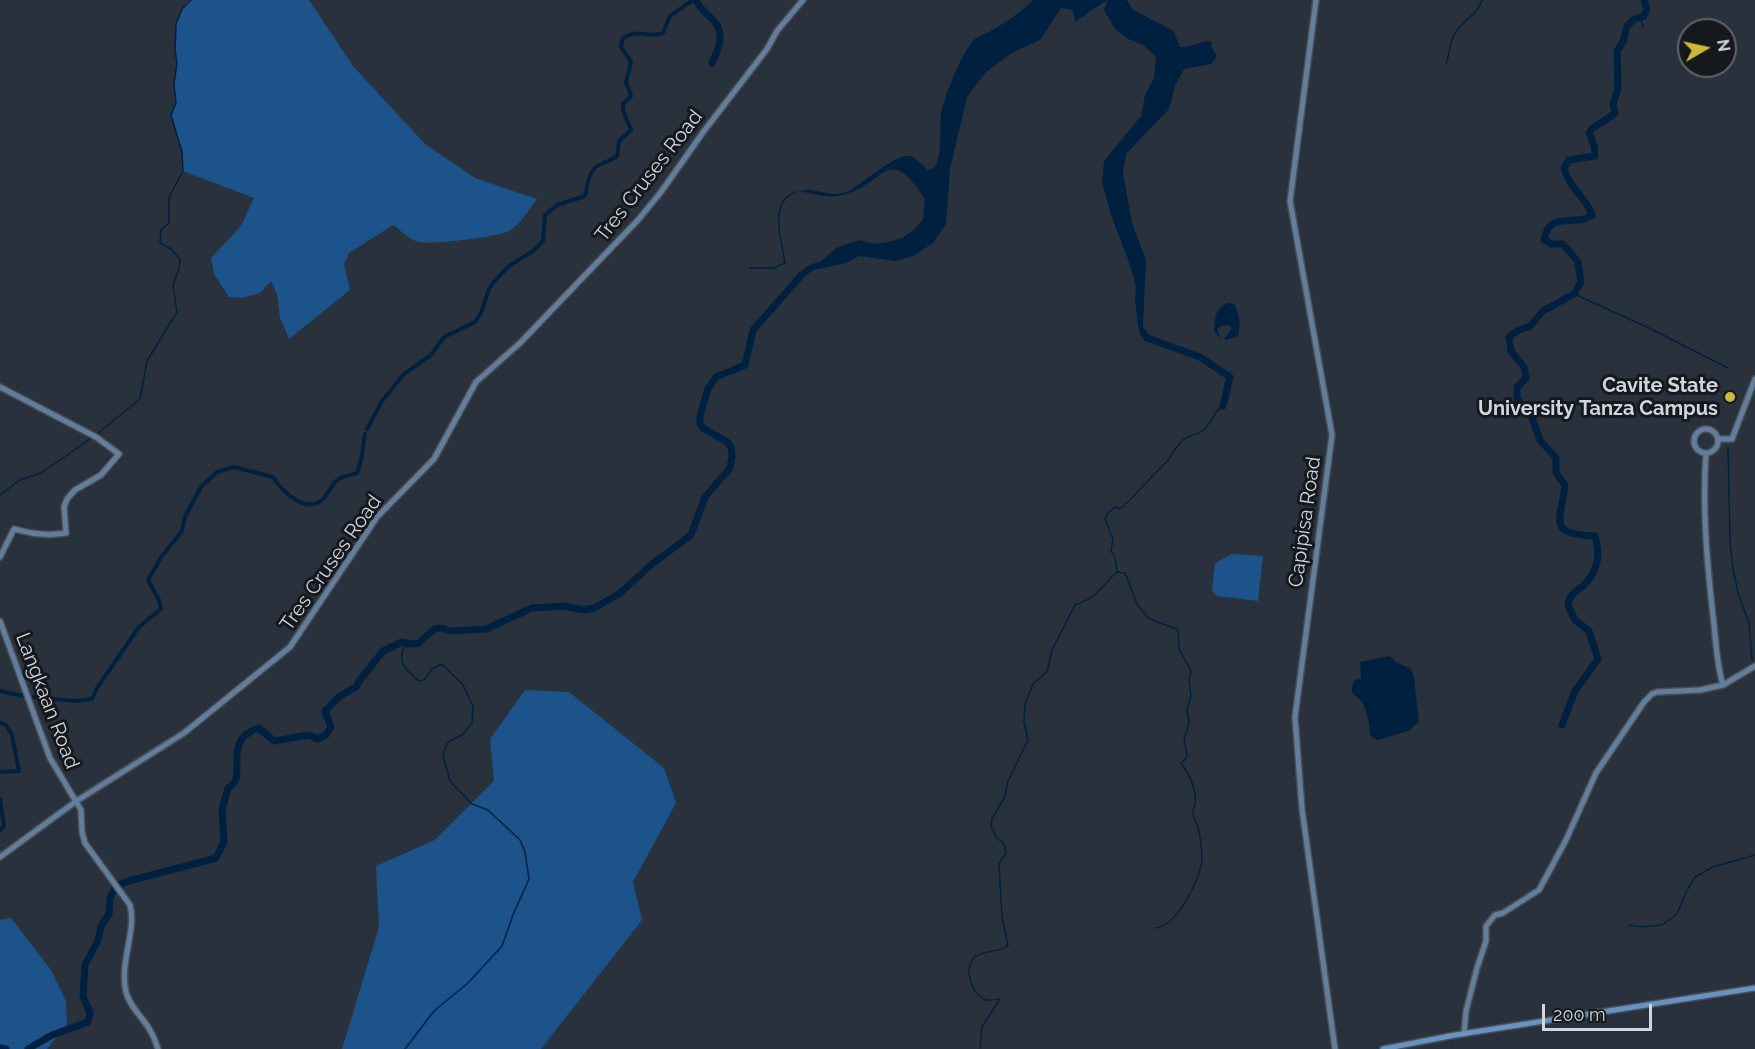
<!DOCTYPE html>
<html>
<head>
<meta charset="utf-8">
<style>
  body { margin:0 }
  #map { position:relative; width:1755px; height:1049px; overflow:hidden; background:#29323c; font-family:Raleway,sans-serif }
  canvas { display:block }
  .north { position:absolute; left:1677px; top:18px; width:60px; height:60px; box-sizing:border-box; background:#15191e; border:2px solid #60656a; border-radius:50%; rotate:81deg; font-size:16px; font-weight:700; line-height:24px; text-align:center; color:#d0d6dd }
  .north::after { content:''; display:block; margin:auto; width:21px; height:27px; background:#cbba39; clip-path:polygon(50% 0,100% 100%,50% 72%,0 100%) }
  .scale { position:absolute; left:1542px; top:1004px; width:110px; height:27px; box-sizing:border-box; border:3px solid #d0d6dd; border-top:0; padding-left:8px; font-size:18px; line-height:21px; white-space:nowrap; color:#d0d6dd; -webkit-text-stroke:4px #15191e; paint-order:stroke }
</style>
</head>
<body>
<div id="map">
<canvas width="1755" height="1049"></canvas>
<div class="north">N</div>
<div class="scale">200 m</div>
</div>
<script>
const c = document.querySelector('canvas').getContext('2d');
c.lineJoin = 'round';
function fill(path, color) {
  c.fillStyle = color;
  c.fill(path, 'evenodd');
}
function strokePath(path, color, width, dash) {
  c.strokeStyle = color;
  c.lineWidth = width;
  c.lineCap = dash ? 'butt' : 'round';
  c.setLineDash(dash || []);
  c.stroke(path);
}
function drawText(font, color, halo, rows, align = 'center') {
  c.font = font + ' Raleway,sans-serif';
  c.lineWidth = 6;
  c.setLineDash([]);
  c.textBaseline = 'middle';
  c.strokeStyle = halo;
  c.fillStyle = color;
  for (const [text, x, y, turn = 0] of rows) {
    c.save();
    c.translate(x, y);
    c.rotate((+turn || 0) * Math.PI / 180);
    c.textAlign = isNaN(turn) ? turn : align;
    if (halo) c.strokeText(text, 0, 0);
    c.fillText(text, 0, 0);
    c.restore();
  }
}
const green = new Path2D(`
  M191 0H309L353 66 425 144 475 178 537 199C529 209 520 225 509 231 498 237 426 246 416 241 408 238 400 230 393 225L349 253 344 264 350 290 289 339 280 318 277 294 271 281 260 293 241 298 229 297 214 274 211 258 241 226 254 198 183 171 182 152 171 115 176 103 174 84 177 63 175 50 176 24 181 11 187 2Z
  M1232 554 1263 556 1258 601 1217 596 1212 591 1215 563Z
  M525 690 569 692 664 768 676 803 633 882 642 920 541 1049H342L379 927 376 866 435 840 494 781 490 739Z
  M11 918 51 970 66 1001 67 1024 47 1049H0V920Z`);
const water = new Path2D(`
  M1033 0H1107L1075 22 1073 10 1061 8 1040 40 1012 53 986 72 967 97 950 169 946 224 933 243 913 256 895 261 859 256 846 263 814 270 789 287 753 330 798 273 811 264 820 262 836 248 859 240 875 244 888 242 902 238 915 229 923 219 925 199C886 139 885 188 838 196 824 198 809 192 796 191 800 191 805 190 810 190 822 191 830 196 843 193 861 188 896 149 913 157 918 160 923 166 928 170 947 168 937 123 942 108 948 89 962 51 976 38 979 36 985 34 989 32 1005 23 1020 13 1033 0Z
  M1108 0H1127L1133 10 1174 31 1180 47C1191 48 1199 41 1211 41L1212 48 1217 56 1211 64 1184 69 1175 86 1169 109 1126 154 1123 173 1132 223 1146 260 1143 326 1147 338 1139 332 1135 301 1136 287 1131 268 1111 215 1102 182 1104 161 1141 116 1145 95 1154 78 1156 57 1143 45 1126 38 1115 29 1104 10Z
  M1228 303 1234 304C1240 315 1241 323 1238 336L1226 340 1224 339 1232 328 1229 325 1221 326 1217 329 1221 339 1214 331C1215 318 1215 308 1228 303Z
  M1390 656 1396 662 1411 669 1414 677 1419 722 1408 731 1378 740 1371 737C1369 727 1368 713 1363 704 1358 693 1347 698 1354 681L1361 678 1360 662Z`);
const stream = new Path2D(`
  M1640 17 1643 27
  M1446 64C1449 55 1450 43 1454 35 1461 21 1478 15 1482 0
  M750 268H774L785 263C782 241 768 203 795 192
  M1574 294 1649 328 1728 368
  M97 434 140 399 147 361 177 312 173 285 179 269 180 259 171 249 160 243 161 230 169 223V197L183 171 182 152 171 115 176 103 174 84 177 63 175 50 176 24 182 9 191 0
  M1728 448 1730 542 1733 568 1738 593 1749 623 1752 660
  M0 495 20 480 41 473 93 437
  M1117 571 1115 558 1111 551 1113 539 1105 519 1107 514 1116 506 1118 509 1123 507 1170 458C1171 453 1181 442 1184 439 1189 435 1197 435 1202 431 1212 424 1213 411 1223 406
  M1117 572 1125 573 1137 604 1148 618 1178 630 1179 649 1191 671 1189 680 1191 696 1187 710 1189 721 1187 731 1184 738 1187 757 1181 763C1189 774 1197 790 1195 805 1194 808 1192 811 1193 814 1193 818 1196 822 1198 827 1200 836 1202 849 1202 859 1201 878 1177 926 1156 928
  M1629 925 1641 927 1662 925 1677 914 1686 892 1695 877 1713 867 1755 855
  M980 1048 982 1027 1000 999C996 999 989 1001 986 1000 972 996 964 970 973 959 980 950 998 953 1008 946L1002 917 999 864 1006 853 1004 844 996 837 991 826 992 818 1004 799 1008 781 1028 740 1024 722 1025 704 1033 684 1047 672 1052 650 1075 605C1099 597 1100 587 1117 572
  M405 1049 434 1011 468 983 502 946 513 915 529 879 525 852 520 840 488 810 472 804 450 781 443 755 448 742 462 735 472 723 473 706 463 685 442 664 432 669 424 680 419 681C407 671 397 664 404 647L419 643`);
const canal = new Path2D(`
  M367 429 382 401 404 374 431 355 444 337 475 322 481 313 489 289 493 283 509 266 533 251 543 241 545 215 557 205 585 196C587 187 589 169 599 165 606 162 610 161 617 156L619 141 631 130 623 110V104L631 96 626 82 631 62 621 47 623 38C640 28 647 39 663 33L670 16 693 0
  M0 691 23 696
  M30 697 77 701 92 699 97 688 139 627 161 609 159 600 148 580 162 556 182 531 185 517 201 487 217 472 234 467 273 477C282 491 307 516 324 498 329 492 332 483 339 479 344 476 351 475 357 473 363 460 362 448 365 434
  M0 723 6 725 12 735 19 771 0 772
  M0 799 4 826 0 830`);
const river = new Path2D(`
  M696 0C700 9 705 12 712 19 726 32 719 48 712 63
  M1143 332 1147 338 1200 357 1230 377 1223 406
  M1562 725 1575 691 1598 659 1589 631 1575 620 1568 605C1571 590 1577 593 1586 583 1599 568 1600 554 1595 536 1546 534 1561 521 1565 485L1556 473V458L1540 440 1531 415 1517 399V387L1526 378 1524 367 1511 351 1509 337 1517 331 1530 326 1543 311 1574 294 1581 282 1578 262 1563 244H1552L1544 240C1549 209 1575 228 1592 215 1586 197 1569 188 1564 168L1569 160 1595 156 1594 145 1589 133C1595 123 1606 122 1615 113L1613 104 1618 89 1617 51 1623 42 1627 26 1634 19 1644 16 1647 9 1644 0
  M0 1048 6 1049
  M28 1049 52 1035 88 1022 90 1013 83 997 85 965 98 940 101 926 109 914 110 898 115 887 125 882 216 858 224 842 222 809 228 788C250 778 219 741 259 728L274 741 309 735 318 739 326 735 331 727 325 711 340 696 356 687 360 680 383 651 402 642 413 644 419 643 434 629 441 628 451 631 486 629 532 608 563 606 584 610 594 608 619 594 652 564 691 535 705 497 730 468 732 456 731 447 726 441 704 429 700 424V415L708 389 716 377 745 365 753 330 799 278`);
const secondary = new Path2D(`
  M1316 0 1290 201 1332 435 1295 717 1302 809 1335 1049
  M0 387 96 437 119 454 101 475 75 490 67 499 64 507 66 533C47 536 33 534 14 529L0 557
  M1694 441a12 12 0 1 1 24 0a12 12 0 1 1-24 0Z
  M1718 439H1732L1755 379
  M1706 453C1702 508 1707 562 1713 616 1716 639 1716 662 1723 685
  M0 621 50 758 81 810 82 832 85 843 130 905C137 930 119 963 126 992 130 1008 144 1018 151 1032 154 1037 156 1043 158 1049
  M0 857 75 802 184 733 290 647 377 517 434 459 476 382 520 343 638 220 661 192 704 131 767 49 777 31 803 0
  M1464 1034 1466 1011 1477 968 1486 941V926L1495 915 1503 913 1539 890 1566 840 1596 773 1644 702 1652 694 1657 692 1700 690 1723 685 1755 666`);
const primary = new Path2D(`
  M1383 1049 1455 1035 1755 988`);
const markers = [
  [1730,397,6,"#cbba39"]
];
const streetNames = [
  ["Tres Cruses Road",649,176,-52],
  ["Capipisa Road",1305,522,-82],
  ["Tres Cruses Road",331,563,-55],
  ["Langkaan Road",47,701,69]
];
const poiNames = [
  ["Cavite State",1718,386],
  ["University Tanza Campus",1718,409]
];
fill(green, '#1b538a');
fill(water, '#002040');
strokePath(stream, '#002040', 1.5);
strokePath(canal, '#002040', 4);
strokePath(river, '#002040', 7);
strokePath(secondary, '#464f57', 8);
strokePath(primary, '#464f57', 8);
strokePath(secondary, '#637d9b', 5);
strokePath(primary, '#6792c1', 5);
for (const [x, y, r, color] of markers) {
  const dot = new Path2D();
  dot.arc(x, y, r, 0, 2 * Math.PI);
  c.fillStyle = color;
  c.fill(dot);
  strokePath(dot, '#15191e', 2);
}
drawText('20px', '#d0d6dd', '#15191e', streetNames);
drawText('bold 20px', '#d0d6dd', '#15191e', poiNames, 'right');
</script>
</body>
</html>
